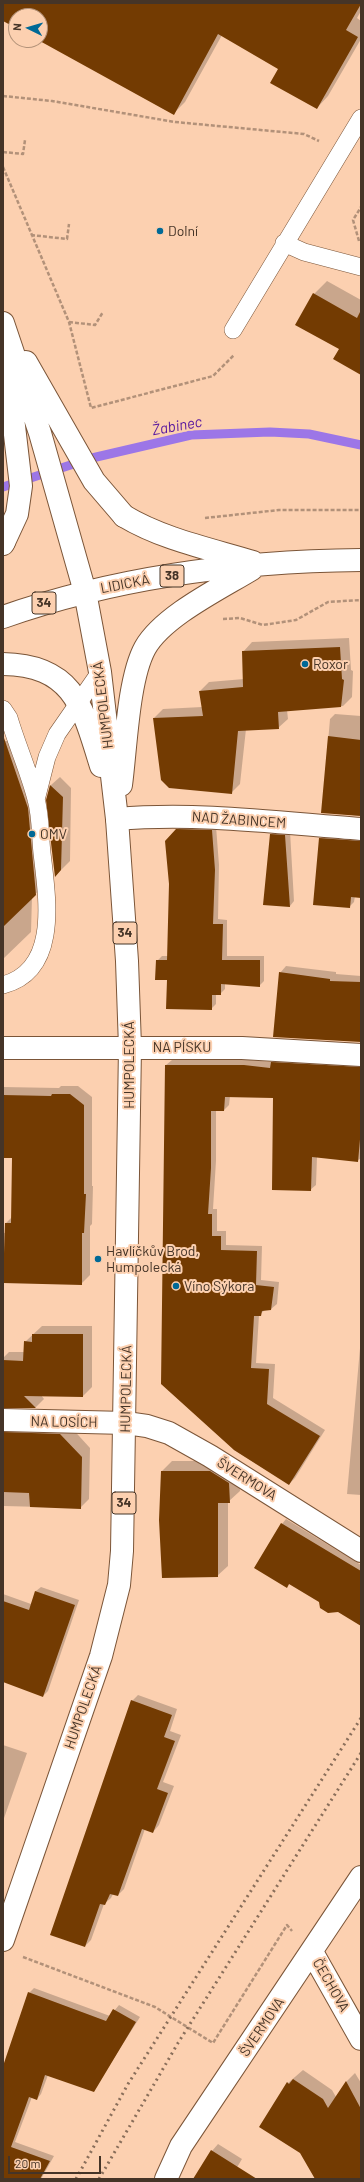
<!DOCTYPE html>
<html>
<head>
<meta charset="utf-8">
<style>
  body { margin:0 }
  #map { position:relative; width:364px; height:2182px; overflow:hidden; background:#fcd0b0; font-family:Barlow,sans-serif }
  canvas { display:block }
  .frame { position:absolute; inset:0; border:4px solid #453427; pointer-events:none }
  .north { position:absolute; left:8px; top:8px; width:40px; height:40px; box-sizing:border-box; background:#fcd0b0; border:1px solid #b39279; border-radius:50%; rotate:275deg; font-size:11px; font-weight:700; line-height:16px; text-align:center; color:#453427 }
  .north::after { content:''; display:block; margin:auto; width:14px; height:18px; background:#006996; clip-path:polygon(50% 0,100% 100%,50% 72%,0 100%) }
  .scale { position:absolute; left:8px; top:2156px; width:93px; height:18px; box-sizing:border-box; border:2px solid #453427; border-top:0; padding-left:5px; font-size:12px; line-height:14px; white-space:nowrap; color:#453427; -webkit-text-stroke:3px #fcd0b0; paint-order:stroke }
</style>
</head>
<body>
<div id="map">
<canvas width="364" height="2182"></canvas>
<div class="frame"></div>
<div class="north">N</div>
<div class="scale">20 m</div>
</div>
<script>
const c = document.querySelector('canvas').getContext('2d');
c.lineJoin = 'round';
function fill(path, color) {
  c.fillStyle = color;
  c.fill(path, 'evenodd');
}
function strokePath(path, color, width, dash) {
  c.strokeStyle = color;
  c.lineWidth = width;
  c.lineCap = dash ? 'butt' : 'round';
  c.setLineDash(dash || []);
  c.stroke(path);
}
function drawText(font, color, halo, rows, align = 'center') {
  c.font = font + ' Barlow,sans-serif';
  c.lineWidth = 4;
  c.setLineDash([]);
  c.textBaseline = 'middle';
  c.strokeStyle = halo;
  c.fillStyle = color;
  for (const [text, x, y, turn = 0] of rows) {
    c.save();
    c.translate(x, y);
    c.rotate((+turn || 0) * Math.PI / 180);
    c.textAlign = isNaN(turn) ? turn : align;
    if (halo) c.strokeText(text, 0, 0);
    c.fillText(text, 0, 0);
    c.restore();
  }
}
const shadow = new Path2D(`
  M3 3H361V11L357 18 361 21V39L328 96 317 108 280 68 222 35 185 102 173 114 40 40V16H16V26L3 19Z
  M327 281 361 300V374L341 348 314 294Z
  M349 638 351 670 353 671 352 697 343 706 287 710 288 719 278 728 246 729 240 784 231 793 154 718 163 709 202 707 200 691 209 682 244 679 243 652 252 642Z
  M335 714 361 716V816L322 812 330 719Z
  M3 741H18L45 885 32 897 31 932 3 959Z
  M60 777 71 788 70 861 56 875 47 800 51 785Z
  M182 825 216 826 219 865 218 919 227 920V956H264V981L259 986 225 983V989L220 994H216V1004L211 1009 168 979 157 961 162 956H168L170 884 166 841Z
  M276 830 290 831 294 901 290 906 271 834Z
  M325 834 361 837V897L355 896 354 902 349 907 320 839Z
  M286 966 336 972V974L361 976V1038L280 973Z
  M278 1057 361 1062V1158L357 1161 317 1157 316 1185 310 1190 274 1097 230 1096 229 1105 224 1110H216V1161L213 1209H217V1231H226V1245L262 1246 261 1280 279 1282 277 1304 271 1309H266L259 1315 256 1363 275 1364 273 1398 325 1430 295 1478 289 1484 234 1450 166 1065 172 1060H250L272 1062Z
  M61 1086H78L92 1097V1186H93L92 1224 90 1226V1275L81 1284 3 1282V1233H6V1223L12 1217 13 1157H3V1087L59 1088Z
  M42 1326H92V1387L83 1396 41 1395 44 1399 36 1407 3 1408V1358L9 1352H24L25 1342Z
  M361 1337V1495L347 1494Z
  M3 1420 69 1425 90 1448 89 1499 80 1508 4 1506 3 1522Z
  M172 1461H221L239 1472 240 1491 228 1502V1566L217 1576 162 1471Z
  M286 1519 361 1565V1624L290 1583 286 1587 282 1524Z
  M41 1587 79 1600 48 1691 43 1696 3 1681V1594L31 1604 36 1591Z
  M138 1695 177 1709 170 1731 181 1735 163 1782 174 1786 159 1825 153 1832 145 1829 124 1889 118 1895 113 1894 111 1898 104 1904 91 1940 85 1946 132 1701Z
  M3 1745 27 1753 3 1821Z
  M34 1988 110 2016 119 2005 140 2017 93 2091 48 2075 41 2094 37 2099 32 2097 15 2142 54 2156 41 2179H3V2068L29 1993Z
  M303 2070 332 2090 336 2097 347 2081 355 2073 361 2083V2179H316L288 2083Z
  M218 2144 242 2159 230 2179H194L212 2151Z`);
const stream = new Path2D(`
  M3 487 92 458 191 435 270 432 309 434 361 445`);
const building = new Path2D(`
  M3 3H361V4L346 30 358 37 317 109 270 83 278 69 218 34 174 115 38 40H40V16H16V28L3 21Z
  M313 293 357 318 361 310V375L333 359 339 349 295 325Z
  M340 647 342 679 344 680 341 707 278 712 279 729 238 731 232 794 169 788 161 780 153 718 203 716 199 691 243 687 242 651Z
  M3 735 28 808 36 895 3 927Z
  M328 736 361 740V816L321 813Z
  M50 785 63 797 61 870 55 877 46 800Z
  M176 829 212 830 215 870 213 924H223L222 960H260V987L221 984V995H212V1010L166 1009 167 980H155L156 960H167L169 884 165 841Z
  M270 834 285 835 290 907 263 905Z
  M319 838 361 841V898L351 897 350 908 313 905Z
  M279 972 330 979V981L361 982V1042L273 1037Z
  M271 1062 361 1067V1128L358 1162 312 1157 311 1191 272 1190 273 1098 225 1097 224 1111H211V1168L208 1214H212V1236H221V1250L257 1251 256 1285 274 1287 271 1310 262 1311 261 1316H254L251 1368 269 1369 267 1404 320 1436 289 1485 234 1450 161 1384 165 1065H244L270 1068Z
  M52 1094H70L84 1105V1194H86L84 1233H82V1285L3 1283 5 1223H11L12 1158H3V1095L51 1096Z
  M32 1334H83V1397L24 1396 36 1408H3V1360L23 1361 24 1341 32 1342Z
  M3 1432 60 1434 82 1457 81 1509 30 1507 29 1493 3 1492Z
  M161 1471H210L229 1483 230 1503H218V1577L162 1578 159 1520Z
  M281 1523 361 1571V1626L338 1612 328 1613 320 1608 319 1602 289 1584 287 1588 254 1568Z
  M35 1591 75 1605 43 1697 3 1682V1601L29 1610Z
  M131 1700 172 1715 164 1737 175 1741 157 1789 168 1793 153 1833 142 1829 118 1896 110 1894 105 1905 100 1904 85 1947 50 1935Z
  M28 1992 106 2021 113 2009 136 2022 94 2092 45 2075 37 2100 29 2097 11 2147 50 2161 40 2179H3V2066Z
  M293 2079 323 2099 328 2108 346 2081 361 2109V2179H315L300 2153 259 2127 287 2082 289 2084Z
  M211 2150 257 2179H193Z`);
const path = new Path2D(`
  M3 96 52 101 175 122 304 134 319 141
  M3 152 23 154 25 140
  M3 167 69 322 91 408 213 376 234 355
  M31 235 67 239 69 224
  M359 241 353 220 361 207
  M69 322 95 325 103 312
  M205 518 279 510H361
  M223 619 240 618 263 625 296 620 328 602 361 600
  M23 1957 155 2007 213 2043 287 1925 292 1931`);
const lane = new Path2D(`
  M284 243 304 252 361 267
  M233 330 361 118
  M3 709 9 718C17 745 29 772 36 799 41 816 40 836 42 853 47 897 60 970 3 985
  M36 800 47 757 57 734 100 672`);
const street = new Path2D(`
  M117 819C198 812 280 823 361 829
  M3 1048H242L361 1055
  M3 1420 126 1423 147 1426 169 1433 210 1456 361 1551
  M312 1952 361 2039
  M166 2179 181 2146 361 1877`);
const secondary = new Path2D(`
  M3 323 40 433 85 592
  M26 362 94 481 124 516
  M4 542 17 514 21 486 7 366`);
const primary = new Path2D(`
  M124 516C162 539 210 549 253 562
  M3 544 4 542
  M3 617C117 577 241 561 361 560
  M3 664C74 665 83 708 101 766
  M121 785C126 748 128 679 145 648 163 616 221 588 252 569
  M3 1940 101 1656 119 1585 122 1551 130 1047 127 961 117 819 100 672 85 592`);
const rail = new Path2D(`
  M76 2179 128 2084 361 1718
  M99 2179 178 2043 361 1753`);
const markers = [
  [160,231,4,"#006996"],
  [305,664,4,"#006996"],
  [32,834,4,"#006996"],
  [98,1259,4,"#006996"],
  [176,1286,4,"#006996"]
];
const shields = [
  [172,576,24],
  [44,603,24],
  [125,933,24],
  [124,1503,24]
];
const shieldNames = [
  ["38",172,576],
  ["34",44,603],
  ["34",125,933],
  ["34",124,1503]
];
const poiNames = [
  ["Dolní",168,231],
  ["Roxor",313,664],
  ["OMV",40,834],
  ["Havlíčkův Brod,",106,1251],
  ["Humpolecká",106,1267],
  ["Víno Sýkora",184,1286]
];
const streetNames = [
  ["LIDICKÁ",125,584,-11],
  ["HUMPOLECKÁ",103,705,-97],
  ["NAD ŽABINCEM",239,820,4],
  ["NA PÍSKU",182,1047],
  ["HUMPOLECKÁ",129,1065,-90],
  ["HUMPOLECKÁ",126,1389,-89],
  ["NA LOSÍCH",64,1422,1],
  ["ŠVERMOVA",247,1479,32],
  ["HUMPOLECKÁ",83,1707,-71],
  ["ČECHOVA",331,1985,60],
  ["ŠVERMOVA",262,2027,-56]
];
const waterNames = [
  ["Žabinec",177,426,-10]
];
fill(shadow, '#0003');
strokePath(stream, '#9c76e7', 9);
fill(building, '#733b02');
strokePath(lane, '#7b5538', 18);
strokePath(street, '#7b5538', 24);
strokePath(secondary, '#7b5538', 24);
strokePath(primary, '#7b5538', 24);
strokePath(path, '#b29179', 2.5, [4, 2]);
strokePath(lane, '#fff', 17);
strokePath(street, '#fff', 22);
strokePath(secondary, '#fff', 22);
strokePath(primary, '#fff', 22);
strokePath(rail, '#896e5a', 3, [2, 4]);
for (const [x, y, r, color] of markers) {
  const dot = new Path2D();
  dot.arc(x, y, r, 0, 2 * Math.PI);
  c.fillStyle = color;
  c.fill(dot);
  strokePath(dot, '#fcd0b0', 1.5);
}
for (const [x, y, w] of shields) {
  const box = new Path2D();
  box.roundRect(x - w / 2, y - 11, w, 22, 3);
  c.fillStyle = '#fcd0b0';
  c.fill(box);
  strokePath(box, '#453427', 1);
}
drawText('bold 13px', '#453427', null, shieldNames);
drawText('14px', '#453427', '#fcd0b0', poiNames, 'left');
drawText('14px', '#453427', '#fcd0b0', streetNames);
drawText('italic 15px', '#55149e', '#fcd0b0', waterNames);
</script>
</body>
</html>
